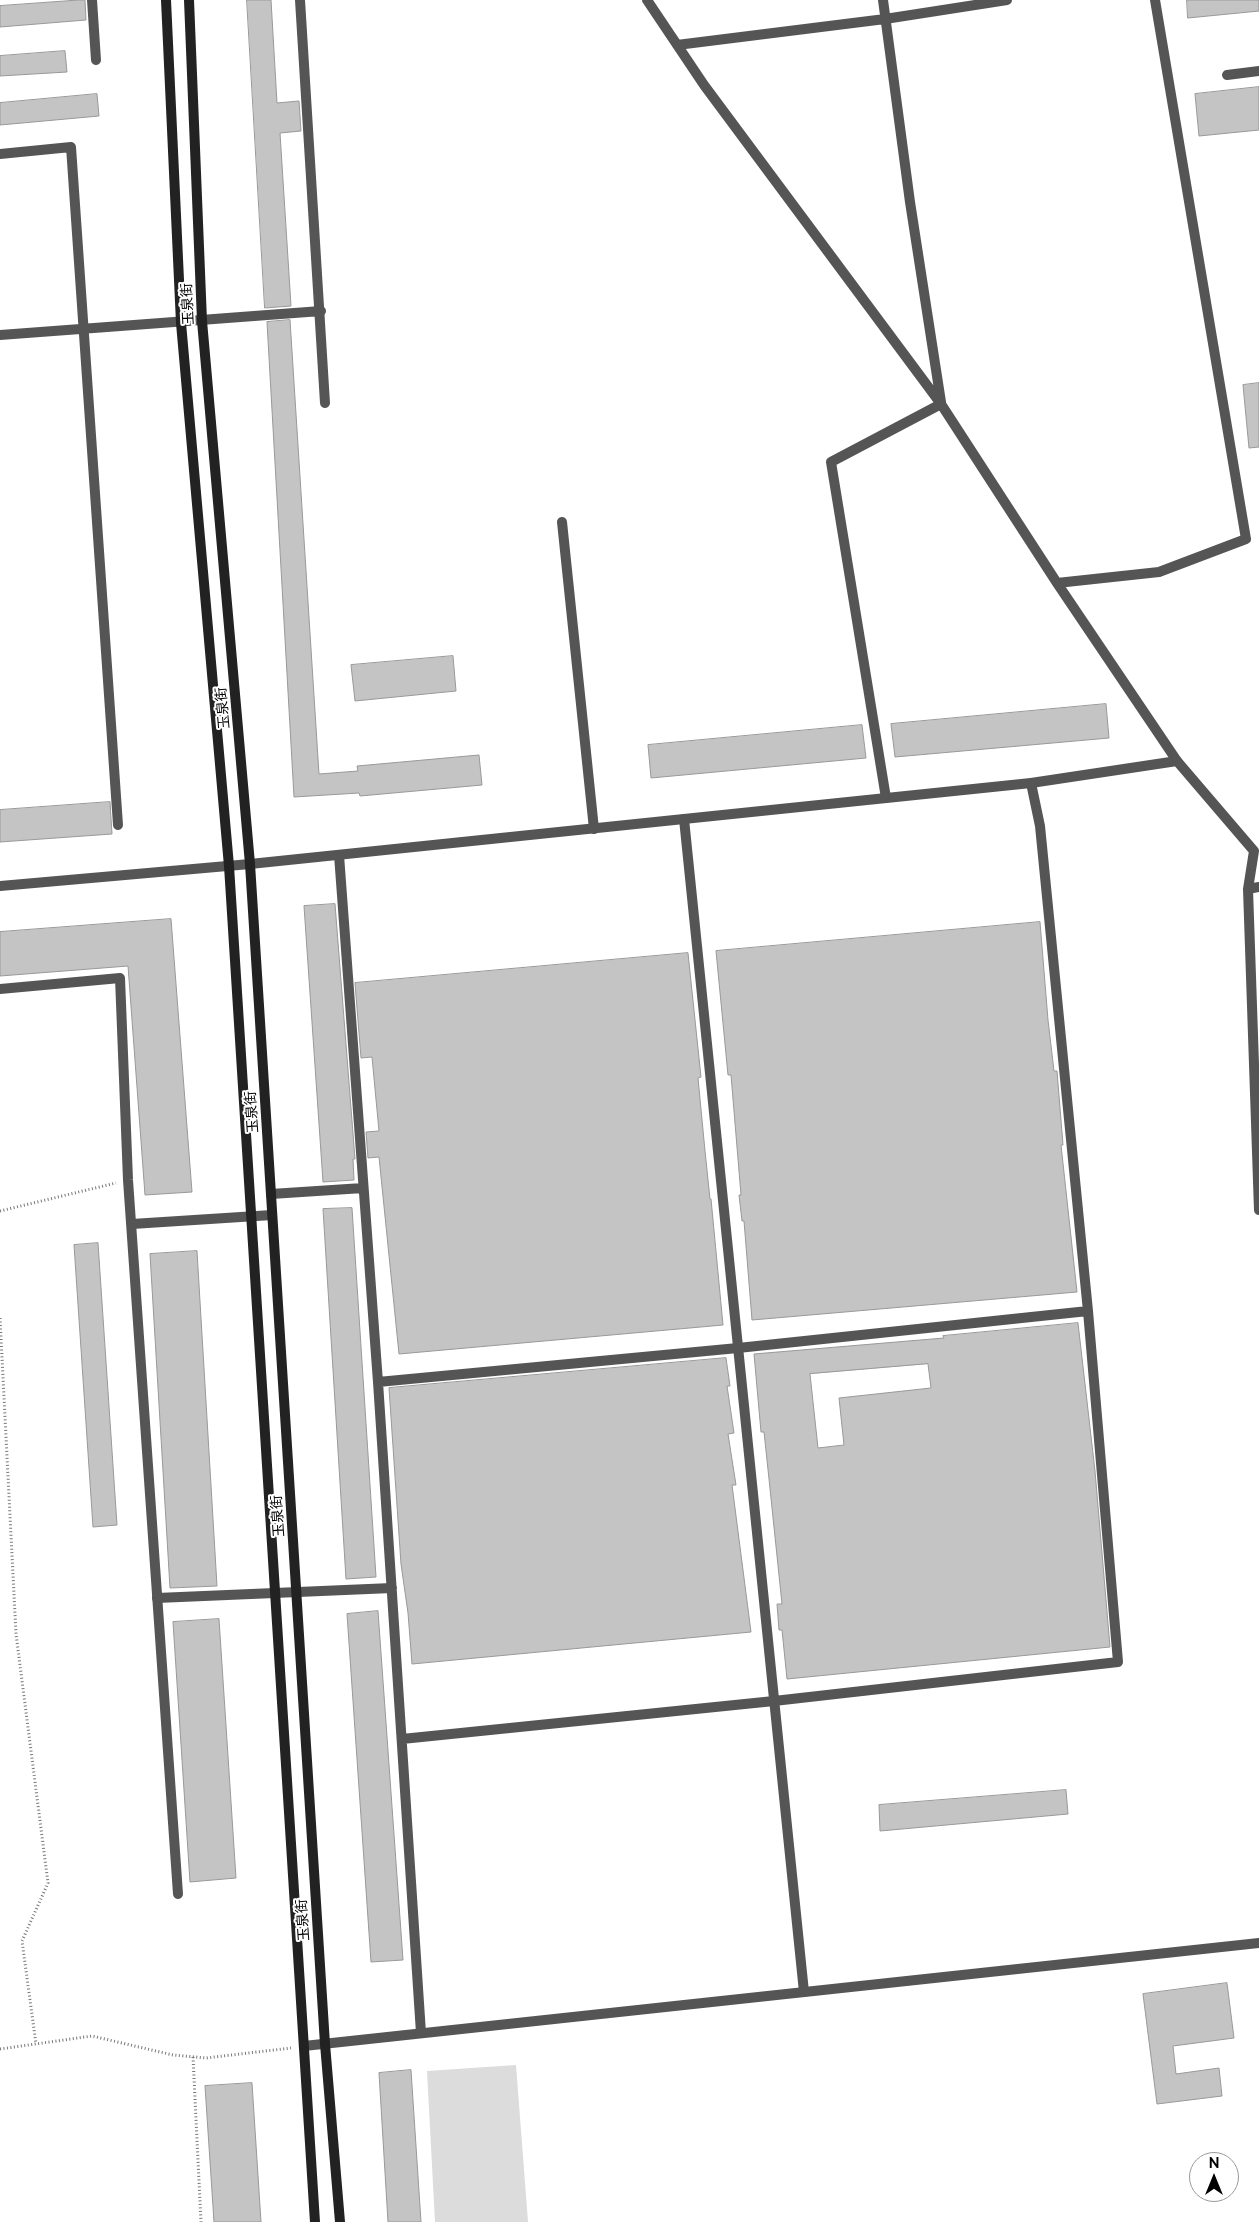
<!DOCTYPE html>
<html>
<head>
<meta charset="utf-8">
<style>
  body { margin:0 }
  #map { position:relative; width:1259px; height:2222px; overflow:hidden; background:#fff; font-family:Raleway,sans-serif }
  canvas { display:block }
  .north { position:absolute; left:1189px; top:2152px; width:50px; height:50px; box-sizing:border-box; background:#fff; border:1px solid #999; border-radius:50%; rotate:0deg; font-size:14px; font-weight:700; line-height:20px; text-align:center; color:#000 }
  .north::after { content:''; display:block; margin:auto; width:18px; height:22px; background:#000; clip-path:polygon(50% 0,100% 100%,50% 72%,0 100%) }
</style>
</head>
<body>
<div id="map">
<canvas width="1259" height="2222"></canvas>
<div class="north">N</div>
</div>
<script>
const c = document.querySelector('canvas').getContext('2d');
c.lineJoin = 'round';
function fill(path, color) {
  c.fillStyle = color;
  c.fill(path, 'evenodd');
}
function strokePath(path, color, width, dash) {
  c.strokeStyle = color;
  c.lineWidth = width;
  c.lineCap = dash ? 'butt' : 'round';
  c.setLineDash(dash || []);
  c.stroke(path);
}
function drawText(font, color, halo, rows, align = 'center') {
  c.font = font + ' Raleway,"Noto Sans SC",sans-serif';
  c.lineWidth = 4;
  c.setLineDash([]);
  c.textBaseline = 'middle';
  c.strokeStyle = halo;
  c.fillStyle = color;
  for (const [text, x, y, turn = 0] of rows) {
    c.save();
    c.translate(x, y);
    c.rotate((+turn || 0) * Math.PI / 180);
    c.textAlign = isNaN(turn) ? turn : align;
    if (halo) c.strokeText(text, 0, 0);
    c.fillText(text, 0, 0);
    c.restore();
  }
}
const green = new Path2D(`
  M516 2065 528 2222H435L427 2071Z`);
const building = new Path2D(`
  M79 0H85L86 20 0 27V6Z
  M247 0H271L277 103 299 101 301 131 280 133 291 306 265 308Z
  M1187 0H1259V11L1188 18Z
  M65 51 67 72 0 76V56Z
  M1259 87V130L1199 136 1195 94Z
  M97 94 99 116 0 125V103Z
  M290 320 319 774 358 771 357 766 479 755 482 785 360 796 359 793 294 797 267 322Z
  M1259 383V447L1249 448 1243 385Z
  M453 656 456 691 355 701 351 665Z
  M1106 704 1109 738 895 757 891 724Z
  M862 725 866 758 651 778 648 745Z
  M110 802 112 834 0 842V810Z
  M335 904 355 1159H353L354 1180 323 1182 304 906Z
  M171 919 192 1192 145 1195 128 966 0 976V932Z
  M1040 922 1048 1020 1054 1071H1057L1063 1145H1061L1077 1292 752 1320 744 1221H742L739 1195H741L731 1075H728L716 951Z
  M688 953 701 1077 698 1078 705 1151 710 1199H711L723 1325 399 1354 379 1157 368 1158 366 1132 379 1131 372 1057 361 1058 355 983Z
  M352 1208 376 1577 346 1579 323 1209Z
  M98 1243 117 1525 93 1527 74 1245Z
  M197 1251 217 1586 170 1588 150 1254Z
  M1078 1323 1095 1471 1110 1647 787 1679 782 1630H779L777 1604H782L769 1479 764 1432H761L754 1354 944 1338 943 1336ZM928 1364 931 1388 839 1398 844 1445 818 1448 810 1374Z
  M726 1358 730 1386H727L734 1433 728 1434 736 1485H732L751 1632 412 1664 408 1613 401 1564 389 1388Z
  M378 1611 403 1960 371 1962 347 1614Z
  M219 1619 236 1878 190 1882 173 1622Z
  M1066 1790 1068 1814 880 1831 879 1805Z
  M1227 1983 1234 2038 1173 2046 1176 2074 1219 2068 1222 2096 1157 2104 1143 1994Z
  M411 2070 421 2222H388L379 2073Z
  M252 2083 261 2222H214L205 2086Z`);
const path = new Path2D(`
  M0 1211 116 1183
  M0 1318 16 1634 48 1883 22 1941 36 2044
  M0 2049 92 2036 173 2055 206 2058 291 2048
  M193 2057 201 2222`);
const service = new Path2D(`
  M92 0 96 60
  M562 522 594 829
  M886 798 831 462 941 404
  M0 989 120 978 128 1180 178 1894`);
const minor = new Path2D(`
  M300 0 325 403
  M647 0 704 85 941 404 1057 583 1177 761
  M883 0 910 202 941 402
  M677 45 885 19 1007 0
  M1227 75 1259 71
  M0 154 71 147 118 825
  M0 335 321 311
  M1057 583 1159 572 1246 539 1155 0
  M684 819 804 1992
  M339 855 378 1382 738 1348 1088 1311
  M271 1194 363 1188
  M132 1224 272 1215
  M378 1382 421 2033
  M157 1598 392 1588
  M402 1739 774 1701 1118 1662 1088 1311 1040 826 1031 783`);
const tertiary = new Path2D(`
  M0 886 250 864 1031 783 1177 761 1254 851 1248 889 1259 1210
  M1248 889 1259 887
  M304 2046 1259 1943`);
const secondary = new Path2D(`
  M166 0 181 323 229 866 315 2222
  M189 0 202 321 250 864 325 2044 340 2222`);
const streetNames = [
  ["玉泉街",188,304,-93],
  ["玉泉街",223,708,-95],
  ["玉泉街",252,1112,-94],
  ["玉泉街",278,1516,-94],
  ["玉泉街",303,1920,-94]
];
fill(green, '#dcdcdc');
fill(building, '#c4c4c4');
strokePath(building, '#999', 1);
strokePath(path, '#777', 3, [1, 2.5]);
strokePath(service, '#555', 10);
strokePath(minor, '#555', 10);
strokePath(tertiary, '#555', 10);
strokePath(secondary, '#222', 10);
drawText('14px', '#000', '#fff', streetNames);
</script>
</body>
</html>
